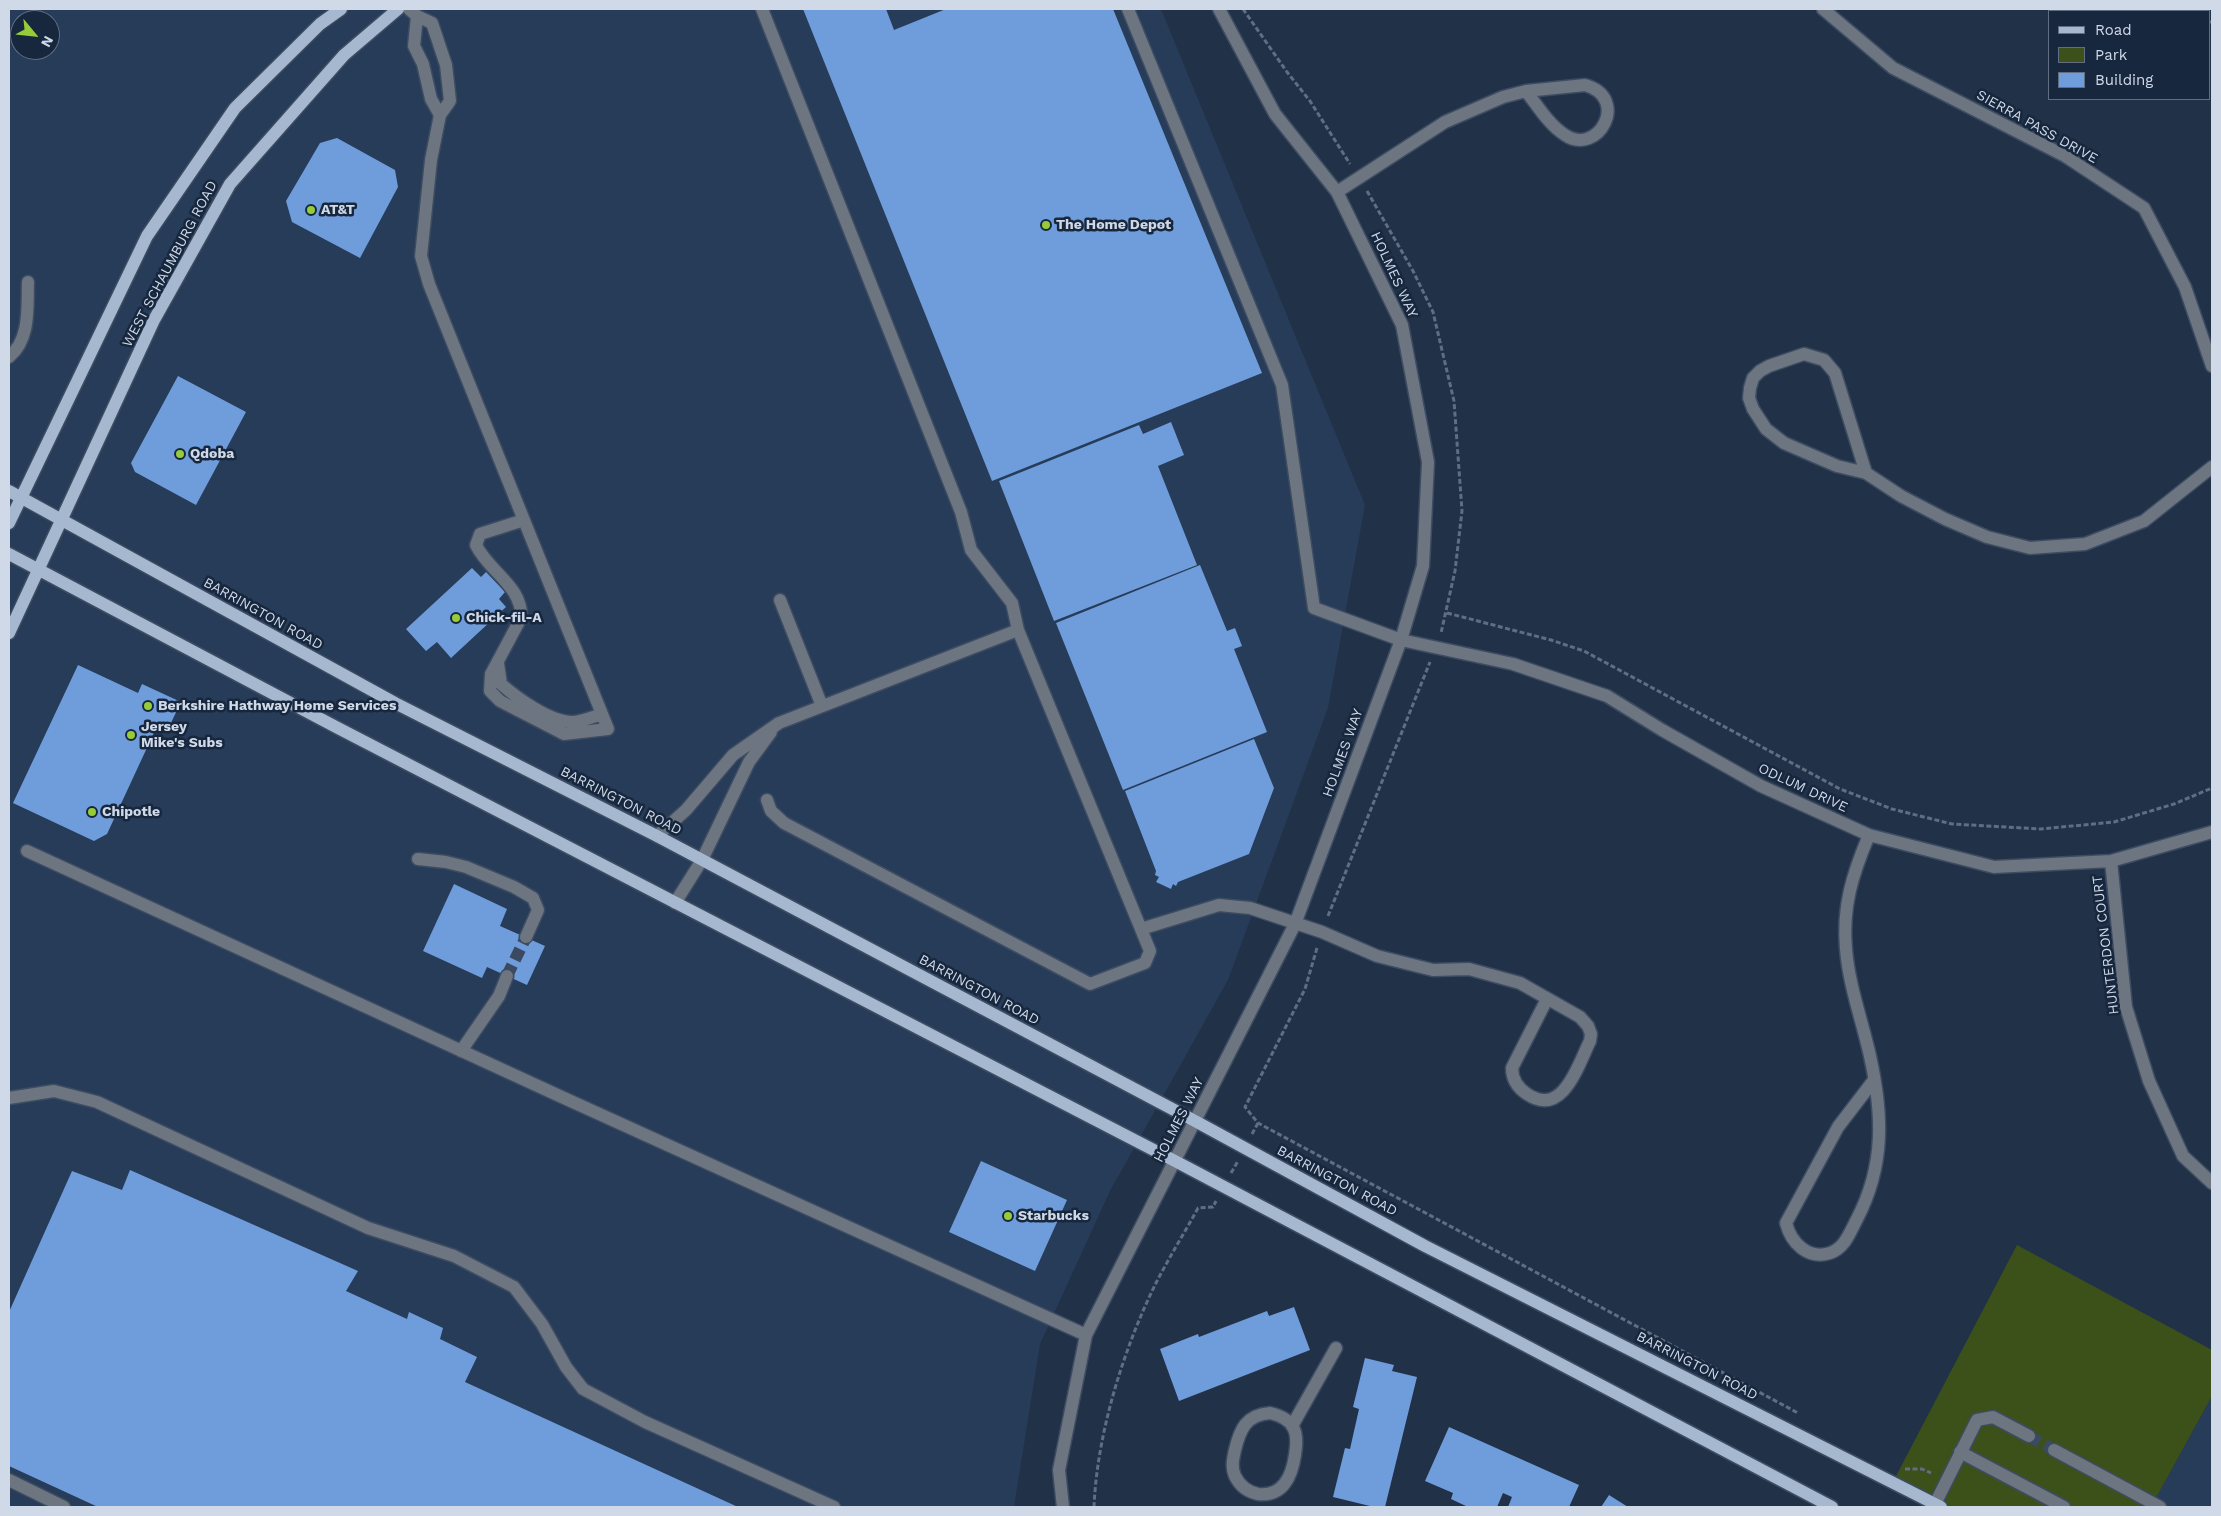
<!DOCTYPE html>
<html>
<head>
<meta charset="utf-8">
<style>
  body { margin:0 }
  #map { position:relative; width:2221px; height:1516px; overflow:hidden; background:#213148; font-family:"Work Sans",sans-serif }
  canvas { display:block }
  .frame { position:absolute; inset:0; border:10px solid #cfd9e8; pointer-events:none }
  .legend { position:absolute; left:2048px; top:10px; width:162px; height:90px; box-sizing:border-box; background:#17273d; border:1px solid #616e81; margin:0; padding:6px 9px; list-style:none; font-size:15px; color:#cfd9e8 }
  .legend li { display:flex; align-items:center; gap:10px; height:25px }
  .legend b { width:25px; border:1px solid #616e81 }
  .north { position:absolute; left:10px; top:10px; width:50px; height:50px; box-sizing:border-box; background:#17273d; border:1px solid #616e81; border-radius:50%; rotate:118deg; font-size:14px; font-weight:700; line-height:20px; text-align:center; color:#cfd9e8 }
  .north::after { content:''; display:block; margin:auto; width:18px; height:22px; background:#96cc39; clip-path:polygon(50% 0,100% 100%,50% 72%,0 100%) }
</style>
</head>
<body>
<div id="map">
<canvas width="2221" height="1516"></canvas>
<div class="frame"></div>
<ul class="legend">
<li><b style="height:6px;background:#a6b8d0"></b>Road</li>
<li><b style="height:14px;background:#3c511a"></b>Park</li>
<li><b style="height:14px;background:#6f9ddc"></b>Building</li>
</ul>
<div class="north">N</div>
</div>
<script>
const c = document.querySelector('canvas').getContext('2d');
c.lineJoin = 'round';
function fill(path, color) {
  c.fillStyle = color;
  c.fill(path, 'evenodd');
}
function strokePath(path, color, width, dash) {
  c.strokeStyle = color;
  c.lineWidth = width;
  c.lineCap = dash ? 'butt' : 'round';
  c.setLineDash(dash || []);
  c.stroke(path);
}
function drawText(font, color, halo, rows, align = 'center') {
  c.font = font + ' "Work Sans",sans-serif';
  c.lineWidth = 5;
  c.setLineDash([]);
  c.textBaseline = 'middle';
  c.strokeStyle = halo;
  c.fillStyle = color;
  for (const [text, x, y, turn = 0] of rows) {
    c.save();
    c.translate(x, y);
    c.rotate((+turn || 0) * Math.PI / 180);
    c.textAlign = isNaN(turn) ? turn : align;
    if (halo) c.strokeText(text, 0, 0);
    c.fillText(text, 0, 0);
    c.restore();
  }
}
const built = new Path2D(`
  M9 9H1161L1365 505 1328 708 1228 980 1110 1191 1040 1344 1014 1507H9ZM20 20H50V50H20Z
  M2212 1396V1507H2151Z`);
const green = new Path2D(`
  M2017 1245 2212 1350V1396L2151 1507H1949L1895 1478Z`);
const building = new Path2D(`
  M803 9H886L894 30 946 9H1113L1262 373 992 481Z
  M337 138 395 170 398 187 360 258 292 222 286 201 320 143Z
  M178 376 246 412 196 505 135 472 131 463Z
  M1171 422 1184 455 1158 466 1197 565 1054 621 999 481 1139 425 1143 434Z
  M1200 565 1227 631 1235 628 1242 646 1234 649 1267 732 1123 790 1056 623Z
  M472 568 481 577 486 572 505 592 499 599 506 607 451 658 437 642 426 651 406 629Z
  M78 665 138 693 142 684 181 702 168 729 158 724 107 834 94 841 13 803Z
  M1254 739 1274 788 1249 854 1178 882 1176 886 1173 884 1171 889 1156 882 1159 877 1155 875 1156 871 1125 791Z
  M454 884 507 909 500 926 545 946 527 985 487 967 482 978 423 951Z
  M981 1161 1067 1200 1035 1271 949 1232Z
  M130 1170 358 1271 346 1291 407 1319 409 1312 443 1328 440 1339 477 1357 465 1382 738 1507H98L9 1466V1312L72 1171 122 1190Z
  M1294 1307 1310 1350 1179 1401 1160 1349 1198 1334 1199 1337 1267 1311 1269 1316Z
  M1365 1358 1394 1365 1392 1371 1417 1377 1385 1507H1374L1333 1497 1345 1448 1350 1449 1359 1409 1353 1407Z
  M1449 1427 1579 1485 1569 1507H1508L1512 1497 1503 1493 1497 1507H1468L1451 1499 1453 1493 1425 1481Z
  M1609 1495 1628 1507H1601Z`);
const minorTunnel = new Path2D(`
  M507 976 526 937
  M2029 1436 2054 1450`);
const path = new Path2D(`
  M1243 9 1287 72 1310 101 1350 164
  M2189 9 2192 11
  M2210 21 2212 23
  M1367 191 1413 271 1433 312 1454 401 1462 511 1455 571 1441 633
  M1447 613 1551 640 1584 651 1840 789 1892 809 1952 824 2041 829 2114 822 2174 804 2212 788
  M1328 916 1430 662
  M1317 948 1305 989 1245 1107 1258 1123 1798 1413
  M1252 1134 1258 1123
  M1231 1173 1238 1161
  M1905 1469H1922L1931 1473
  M1094 1507C1097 1433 1124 1347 1157 1281 1170 1256 1185 1232 1198 1208L1213 1207 1216 1201`);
const minor = new Path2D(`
  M409 9 417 16 432 23 446 65 450 101 440 115 431 160 421 256 429 284 608 729 564 734 500 701 490 691 491 674 521 618C523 586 488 571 476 545L480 534 524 520
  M762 9 961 512 971 550 1012 603 1018 630 1150 951 1145 963 1090 984 784 823 771 811 767 800
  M1128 9 1282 385 1314 608 1401 640 1513 664 1607 696 1662 730 1761 786 1869 835 1994 867 2111 861 2212 832
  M1823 9 1893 68 2065 156 2144 208 2185 287 2212 366
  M417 16 414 46 423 64 431 99 440 115
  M1337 192 1445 122 1503 97 1526 91 1585 85C1631 98 1598 157 1565 135 1549 125 1537 105 1526 91
  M9 357C31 339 27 307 28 282
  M1866 473 1835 373 1824 360 1804 354 1769 366 1760 371 1753 378 1750 388 1749 398 1753 409 1766 429 1784 443 1837 466 1866 473 1901 496 1945 519 1987 537 2030 548 2085 544 2144 521 2212 467
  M780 600 822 706
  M498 663 501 684C517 698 550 722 572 722 581 722 593 717 602 714
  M1869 835C1853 873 1842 906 1846 949 1849 986 1862 1020 1870 1056 1883 1114 1885 1165 1857 1219 1850 1232 1845 1248 1830 1253 1808 1260 1791 1243 1786 1223L1838 1127 1874 1080
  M657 836 686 810 733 755 779 723 1018 630
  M27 851 564 1098 1086 1335
  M418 859 446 862 466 867 514 887 533 898 538 910 526 937
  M2111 861 2126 1007 2149 1081 2183 1156 2212 1183
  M675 903 702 860 749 762 771 732
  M1141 929 1219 905 1250 908 1322 932 1377 956 1433 970 1469 969 1520 983 1580 1017 1588 1026 1591 1034 1590 1041C1578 1065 1563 1118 1527 1094 1518 1088 1512 1080 1512 1068L1547 999
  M461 1051 499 996 507 976
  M9 1098 54 1091 97 1102 368 1228 454 1256 514 1287 542 1324 566 1367 583 1389 645 1422 834 1507
  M1270 1413C1295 1419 1299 1432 1295 1455 1292 1476 1283 1497 1258 1494 1248 1492 1240 1486 1235 1476 1231 1467 1233 1459 1235 1450 1240 1429 1246 1415 1270 1413Z
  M1292 1426 1336 1348
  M2054 1450 2160 1507
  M1960 1452 2064 1507
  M9 1480 64 1507
  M1935 1504 1977 1420 1993 1417 2029 1436
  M1063 1507 1059 1470 1086 1335 1295 924 1401 640 1423 566 1428 462 1402 325 1337 192 1275 114 1219 9`);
const major = new Path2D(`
  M9 491 395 703 657 836 1195 1121 1425 1246 1941 1507
  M9 523 147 236 235 108 320 24 341 9
  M9 554 336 727 1175 1161 1832 1507
  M9 633 154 320 230 184 344 55 398 9`);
const markers = [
  [311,210,5,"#96cc39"],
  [1046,225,5,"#96cc39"],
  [180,454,5,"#96cc39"],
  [456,618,5,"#96cc39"],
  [148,706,5,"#96cc39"],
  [131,735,5,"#96cc39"],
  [92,812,5,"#96cc39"],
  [1008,1216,5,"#96cc39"]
];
const streetNames = [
  ["SIERRA PASS DRIVE",2037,127,29],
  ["WEST SCHAUMBURG ROAD",170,264,-62],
  ["HOLMES WAY",1394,275,65],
  ["BARRINGTON ROAD",263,614,29],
  ["HOLMES WAY",1343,753,-70],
  ["ODLUM DRIVE",1803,788,25],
  ["BARRINGTON ROAD",621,801,27],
  ["HUNTERDON COURT",2106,945,-97],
  ["BARRINGTON ROAD",979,990,28],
  ["HOLMES WAY",1179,1120,-63],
  ["BARRINGTON ROAD",1337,1181,28],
  ["BARRINGTON ROAD",1697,1366,27]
];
const poiNames = [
  ["AT&T",321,210],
  ["The Home Depot",1056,225],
  ["Qdoba",190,454],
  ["Chick-fil-A",466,618],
  ["Berkshire Hathway Home Services",158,706],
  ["Jersey",141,727],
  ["Mike's Subs",141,743],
  ["Chipotle",102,812],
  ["Starbucks",1018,1216]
];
fill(built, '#273c58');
fill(green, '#3c511a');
fill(building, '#6f9ddc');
strokePath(minorTunnel, '#3b4a60', 12, [12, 6]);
strokePath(minor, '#3d4c62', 15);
strokePath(major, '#3d4c62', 15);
strokePath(path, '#606e82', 3, [5, 2.5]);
strokePath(minor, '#6c7580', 12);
strokePath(major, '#a6b8d0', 12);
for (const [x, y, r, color] of markers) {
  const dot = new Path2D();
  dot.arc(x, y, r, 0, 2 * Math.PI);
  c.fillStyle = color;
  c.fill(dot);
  strokePath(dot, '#17273d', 2);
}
drawText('14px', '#cfd9e8', '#17273d', streetNames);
drawText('bold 14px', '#cfd9e8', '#17273d', poiNames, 'left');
</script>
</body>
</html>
